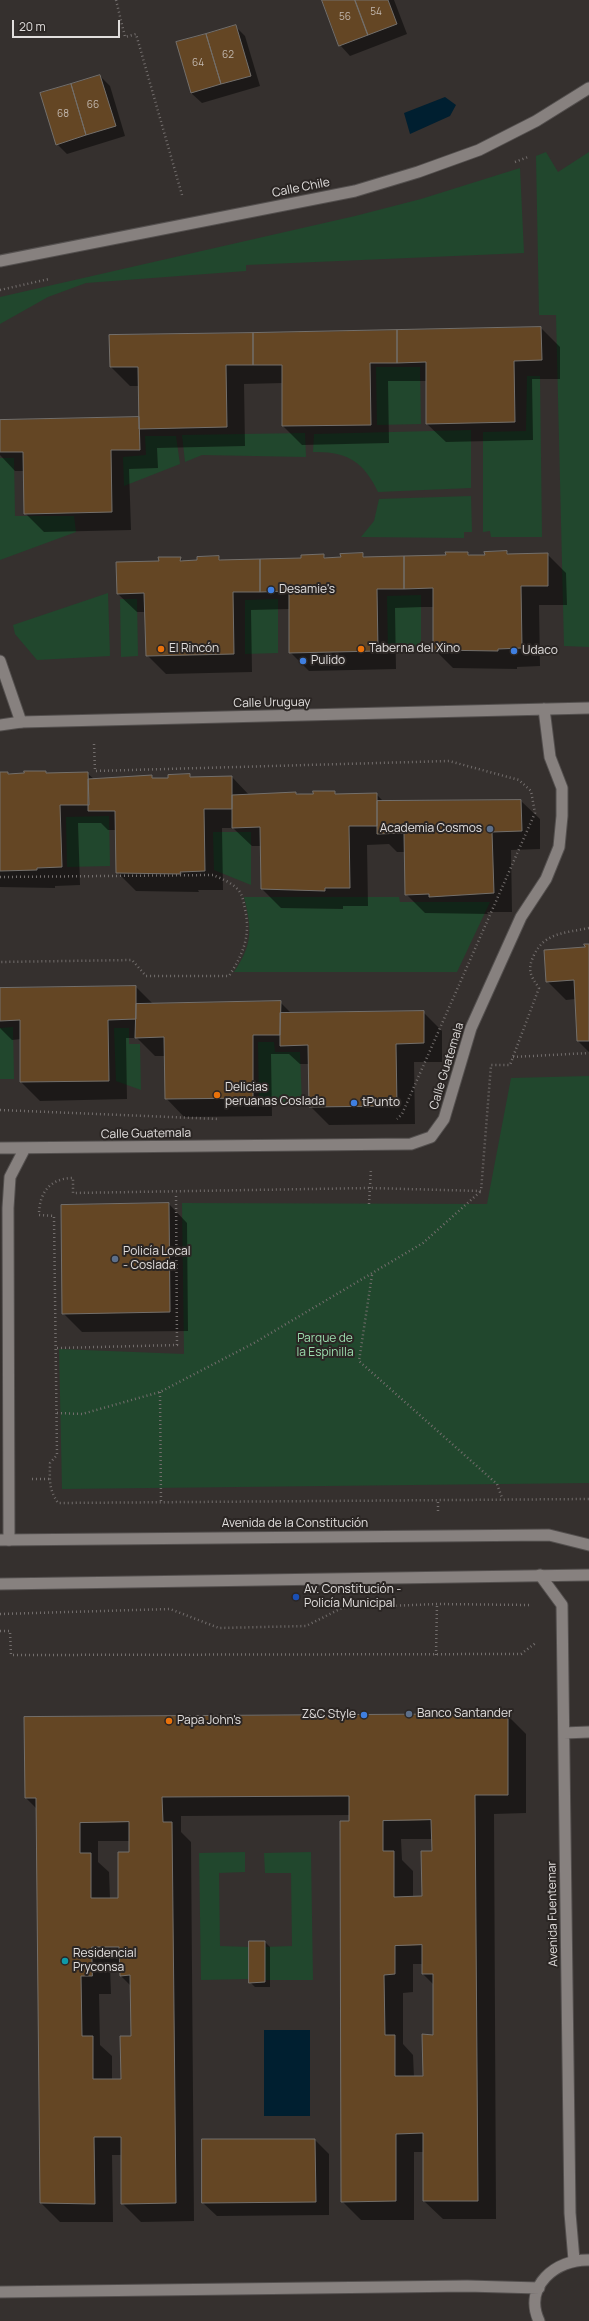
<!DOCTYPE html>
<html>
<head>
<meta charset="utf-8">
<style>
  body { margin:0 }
  #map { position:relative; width:589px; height:2321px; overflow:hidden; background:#35302e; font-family:Manrope,sans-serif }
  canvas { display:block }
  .scale { position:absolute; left:12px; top:20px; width:108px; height:18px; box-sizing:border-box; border:2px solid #e1dedd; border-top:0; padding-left:5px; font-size:12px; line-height:14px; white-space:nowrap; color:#e1dedd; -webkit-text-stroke:3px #2b2624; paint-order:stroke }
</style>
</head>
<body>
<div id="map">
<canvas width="589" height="2321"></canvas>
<div class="scale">20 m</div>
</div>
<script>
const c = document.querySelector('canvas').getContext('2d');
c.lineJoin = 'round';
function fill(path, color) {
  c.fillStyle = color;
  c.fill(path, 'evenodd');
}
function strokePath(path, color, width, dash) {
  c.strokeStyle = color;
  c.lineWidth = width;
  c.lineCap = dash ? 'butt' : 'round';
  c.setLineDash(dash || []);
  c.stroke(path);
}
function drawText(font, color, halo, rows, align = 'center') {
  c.font = font + ' Manrope,sans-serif';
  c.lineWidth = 4;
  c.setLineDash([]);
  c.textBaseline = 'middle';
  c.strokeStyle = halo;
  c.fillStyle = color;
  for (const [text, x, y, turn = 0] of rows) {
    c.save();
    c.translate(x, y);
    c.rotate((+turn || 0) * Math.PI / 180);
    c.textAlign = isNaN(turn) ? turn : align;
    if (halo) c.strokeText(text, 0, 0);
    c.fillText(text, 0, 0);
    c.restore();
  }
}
const green = new Path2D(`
  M546 152 558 172 589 152V647L564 646 556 315H539L536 156Z
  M520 168 524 253 246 265V271L86 283 48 297 0 324V297L355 216 421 199Z
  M376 367H420L421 424 377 425Z
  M527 376H540L542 537H491L490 531 483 532V432L526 431Z
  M471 430V488L378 492C364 462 347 451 313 452L314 434Z
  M305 433 306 457 202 455 185 462 182 435Z
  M145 436H176L180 464 124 486 123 457 146 455Z
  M0 458H14L15 516H74L76 532 0 560Z
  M471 496 472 532H464V538L361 537 374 521 379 499Z
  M108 593 110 656 37 660 15 634 13 625Z
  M421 595V650L388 651 387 596Z
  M120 599H137L138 656 121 657Z
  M278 599V653L245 654V600Z
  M109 816 110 866 67 867 66 817Z
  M213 832H251V885L214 870Z
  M244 897H399L400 902H490L457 972H234C253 944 252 929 244 897Z
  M13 1027 14 1079H0V1028Z
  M114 1028H129V1044H140L141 1090 116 1081Z
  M258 1042H274L275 1052H300L302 1104H259Z
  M589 1076V1483L62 1489 59 1349 184 1354 182 1203 487 1204 511 1078Z
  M245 1852V1872L219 1873 220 1946 249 1947V1979L201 1980 199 1853Z
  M311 1852 313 1980H265V1947L292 1946 291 1873H265L264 1853Z`);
const water = new Path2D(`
  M445 97 456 105 450 116 410 134 404 113Z
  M264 2030H310V2116H264Z`);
const shadow = new Path2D(`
  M323 0H394L407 34 350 56 340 45Z
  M235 26 245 36 260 86 202 103 191 93Z
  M100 76 110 86 125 136 67 154 57 144Z
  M541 328 560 347V379H532L533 440 446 442 427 424V381H388L389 443 302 445 283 426V383L244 384 245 446 157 448 158 468 129 469 131 530 44 532 25 513 24 471H15L0 455V421L140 418 139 386H130L111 367 110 336Z
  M507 552 510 555 547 554 566 573 567 605H539L540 666 517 667V669L453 668 434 649V607H423L395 608 396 669 309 671 290 652V609L251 610 252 672 166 674 147 655 146 612H137L118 594 160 562 180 558 184 562 218 557 222 561 302 559 323 555 327 559 362 554 366 558 447 556 468 553 471 556H486Z
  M25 772H46L48 774 87 773 94 779 151 776 154 779H169L189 775 192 778 232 777 250 796 296 793 304 795 334 792 337 795 376 794 384 802 521 801 540 819V849L511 850 512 912H487L488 914 425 913 406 894V852H397L389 844 367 845 368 906H343V909L281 908 262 889 261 846H252L233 828H222L223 890H198L199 892 136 891 117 872 116 830H108L101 823H78L80 885 55 886V888L0 887V773L25 774Z
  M589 945V1052L578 1041 576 999 566 1000 547 981Z
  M136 987 154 1005 280 1002 292 1014 423 1012 442 1031V1062H414L415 1124 329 1125 310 1106V1064H300L289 1054H271L272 1116 184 1117 166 1098 165 1056H155L137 1038H126L127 1099 40 1101 21 1082V1039L12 1040 0 1028V989Z
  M169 1204 187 1223 188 1331 82 1332 63 1313Z
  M507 1715 526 1734V1813L494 1814 496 2219H443L424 2201V2152H414V2220H361L342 2201 350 1815 181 1816V1832L191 1842 194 2221 141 2222 122 2203V2155H112L113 2222H60L41 2203 37 1809 26 1798ZM401 1839H433V1852L423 1897H413V1871L402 1860ZM98 1841H130V1853L119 1899H110L109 1872 98 1862ZM413 1964H423V1974L434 1985V2036L424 2077H414L413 2055 403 2044V1993L413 1992ZM121 1965V1976L131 1986 132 2037 122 2080H112V2056L100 2045 99 1994H111L110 1966Z
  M265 1942 270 1947V1987H255L250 1982Z
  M315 2140 329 2154V2215L217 2216 203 2203Z`);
const building = new Path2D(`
  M322 0H355L368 35 339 46Z
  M355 0H388L397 24 368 35Z
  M236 25 251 76 221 84 206 34Z
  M206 34 221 84 191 93 176 42Z
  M100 75 116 126 86 135 71 84Z
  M71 84 86 135 56 145 40 93Z
  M541 327 542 360 514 361 515 422 426 424V362L397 363V330Z
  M397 330V363H370L371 425 282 426V365H253V333Z
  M253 333V365H226L227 427 139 429 138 367H110L109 335Z
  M139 417 140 450H111L112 512 24 514 23 452H0V420Z
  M507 551V554L548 553V586H521L522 648 498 649V651L433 650V588L404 589V556L446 555 445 552H468V555H485L484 552Z
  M363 553V557L404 556V589H377L378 651 289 653V591L260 592V559L301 558V555L324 554V558L341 557 340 554Z
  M219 556V560L260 559V592H233L234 654 146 656 144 593 117 594 116 562 159 561 158 557H181L180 561 197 560V557Z
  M24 771H46V773L88 772 89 805H60L62 867 37 868V870L0 871V772H8V774L24 773Z
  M190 774V777L232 776V809H204L205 871 180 872 181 874 116 873 115 811H88V779L152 775V778H168V775Z
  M313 791H335V794L377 793V826H349L350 888H325V891L261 889 260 827 232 828V795L296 792V794H313Z
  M521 800 522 831 492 832 494 893 429 897V894L405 895 404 833 377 834V801Z
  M584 944H589V1041H577L574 980 546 982 544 950 585 947Z
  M136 986V1019L108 1020 109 1081 20 1082V1020L0 1021V988Z
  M281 1001 280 1035H253V1098L165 1099 164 1037 135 1038 136 1004Z
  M424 1011V1043L396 1044 397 1106 309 1107 308 1045 280 1046V1013Z
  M169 1203 170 1312 62 1314 61 1205Z
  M508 1714V1795H475L478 2201H423V2133L396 2134V2201L341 2202 340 1821H349V1796L162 1797 163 1822H172L176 2203 121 2204V2137H94L95 2204 40 2203 36 1798H25L24 1717ZM431 1820 432 1851H421L422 1896 394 1897V1851H383V1821ZM129 1822V1852H118V1898H91V1853H80V1823ZM422 1945V1974H433V2035L422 2034 423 2076H395V2035H385L384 1975 395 1974V1946ZM92 1947H119L120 1976 130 1975 131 2036H120L121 2079H93V2036H82L81 1976H92Z
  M249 1941H265V1982L249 1983Z
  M202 2139H315L316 2202 202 2203Z`);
const path = new Path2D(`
  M116 0 125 37 136 34 182 195
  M515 162 528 157
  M0 290 49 279
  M94 744 95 771 449 761 519 780 531 791 535 813 402 1114 397 1119
  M0 877 213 875C222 879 236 884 241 894 243 898 244 904 245 909 251 936 243 954 229 976H146L132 960 0 962
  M589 928C566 933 545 932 534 955 527 970 530 975 539 988L513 1057 510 1065H491L481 1191 370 1188 73 1193V1178C50 1178 39 1193 39 1215L54 1216 57 1455 50 1463C50 1479 48 1488 58 1503L589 1499
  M513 1057 589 1053
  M0 1110 219 1119
  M369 1204 371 1169
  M372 1275 359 1361 497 1484 502 1498
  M57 1348 177 1345 176 1193
  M160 1392 161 1502
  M57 1413 82 1414 160 1392 254 1343 423 1243 481 1191
  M32 1479H50
  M438 1511V1499
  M0 1614 170 1609 219 1628 306 1626 342 1608 437 1604 531 1605
  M0 1631H10L11 1655H16L521 1654 537 1642
  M436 1655 437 1604`);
const service = new Path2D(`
  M0 661 21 722`);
const minor = new Path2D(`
  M0 261 355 191 418 172 479 150 536 121 589 88
  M0 725 21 722 589 708
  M0 1148 411 1144 431 1137 444 1119 471 1028 521 917 546 879 559 847 562 816V788L550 757 544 709
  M9 1540 8 1208 10 1177 25 1148
  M540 1575 562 1605 570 2213 574 2260
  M564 1733 589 1732
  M0 2292 467 2286 539 2288
  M539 2321C523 2286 556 2259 589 2260`);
const tertiary = new Path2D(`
  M0 1540 549 1535 589 1545
  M0 1584 589 1575`);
const markers = [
  [271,590,4,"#3f7fe0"],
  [161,649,4,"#e8710a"],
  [361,649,4,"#e8710a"],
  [514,651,4,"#3f7fe0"],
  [303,661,4,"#3f7fe0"],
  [490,829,4,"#5c6f8a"],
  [217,1095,4,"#e8710a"],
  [354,1103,4,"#3f7fe0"],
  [115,1259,4,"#5c6f8a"],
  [296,1597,4,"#1a4fb4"],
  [409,1714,4,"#5c6f8a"],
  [364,1715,4,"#3f7fe0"],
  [169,1721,4,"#e8710a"],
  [65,1961,4,"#0f9aa8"]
];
const numberNames = [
  ["54",376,12],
  ["56",345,17],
  ["62",228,55],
  ["64",198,63],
  ["66",93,105],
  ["68",63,114]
];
const streetNames = [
  ["Calle Chile",301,188,-11],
  ["Calle Uruguay",272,703,-1],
  ["Calle Guatemala",447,1066,-73],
  ["Calle Guatemala",146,1134,-1],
  ["Avenida de la Constitución",295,1524],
  ["Avenida Fuentemar",553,1914,-91]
];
const poiNames = [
  ["Desamie's",279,590],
  ["El Rincón",169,649],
  ["Taberna del Xino",369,649],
  ["Udaco",522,651],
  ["Pulido",311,661],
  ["Academia Cosmos",482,829,"right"],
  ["Delicias",225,1088],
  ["peruanas Coslada",225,1102],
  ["tPunto",362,1103],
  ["Policía Local",123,1252],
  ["- Coslada",123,1266],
  ["Av. Constitución -",304,1590],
  ["Policía Municipal",304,1604],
  ["Banco Santander",417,1714],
  ["Z&C Style",356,1715,"right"],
  ["Papa John's",177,1721],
  ["Residencial",73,1954],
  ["Pryconsa",73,1968]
];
const parkNames = [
  ["Parque de",325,1339],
  ["la Espinilla",325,1353]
];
fill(green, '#21472d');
fill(water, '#001f30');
fill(shadow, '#0007');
fill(building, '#644624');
strokePath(building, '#736f6b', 1);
strokePath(service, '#534f4e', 13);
strokePath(minor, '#534f4e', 13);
strokePath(tertiary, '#534f4e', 13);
strokePath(path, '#736e6d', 2.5, [1, 3]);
strokePath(service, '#87817f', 11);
strokePath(minor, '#87817f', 11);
strokePath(tertiary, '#87817f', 11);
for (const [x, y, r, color] of markers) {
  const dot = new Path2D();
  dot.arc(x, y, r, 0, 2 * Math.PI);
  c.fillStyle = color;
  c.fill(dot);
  strokePath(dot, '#2b2624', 1.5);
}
drawText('10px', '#c2b8af', null, numberNames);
drawText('12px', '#e1dedd', '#2b2624', streetNames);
drawText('12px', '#e1dedd', '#2b2624', poiNames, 'left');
drawText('12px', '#9cddae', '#2b2624', parkNames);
</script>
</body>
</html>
